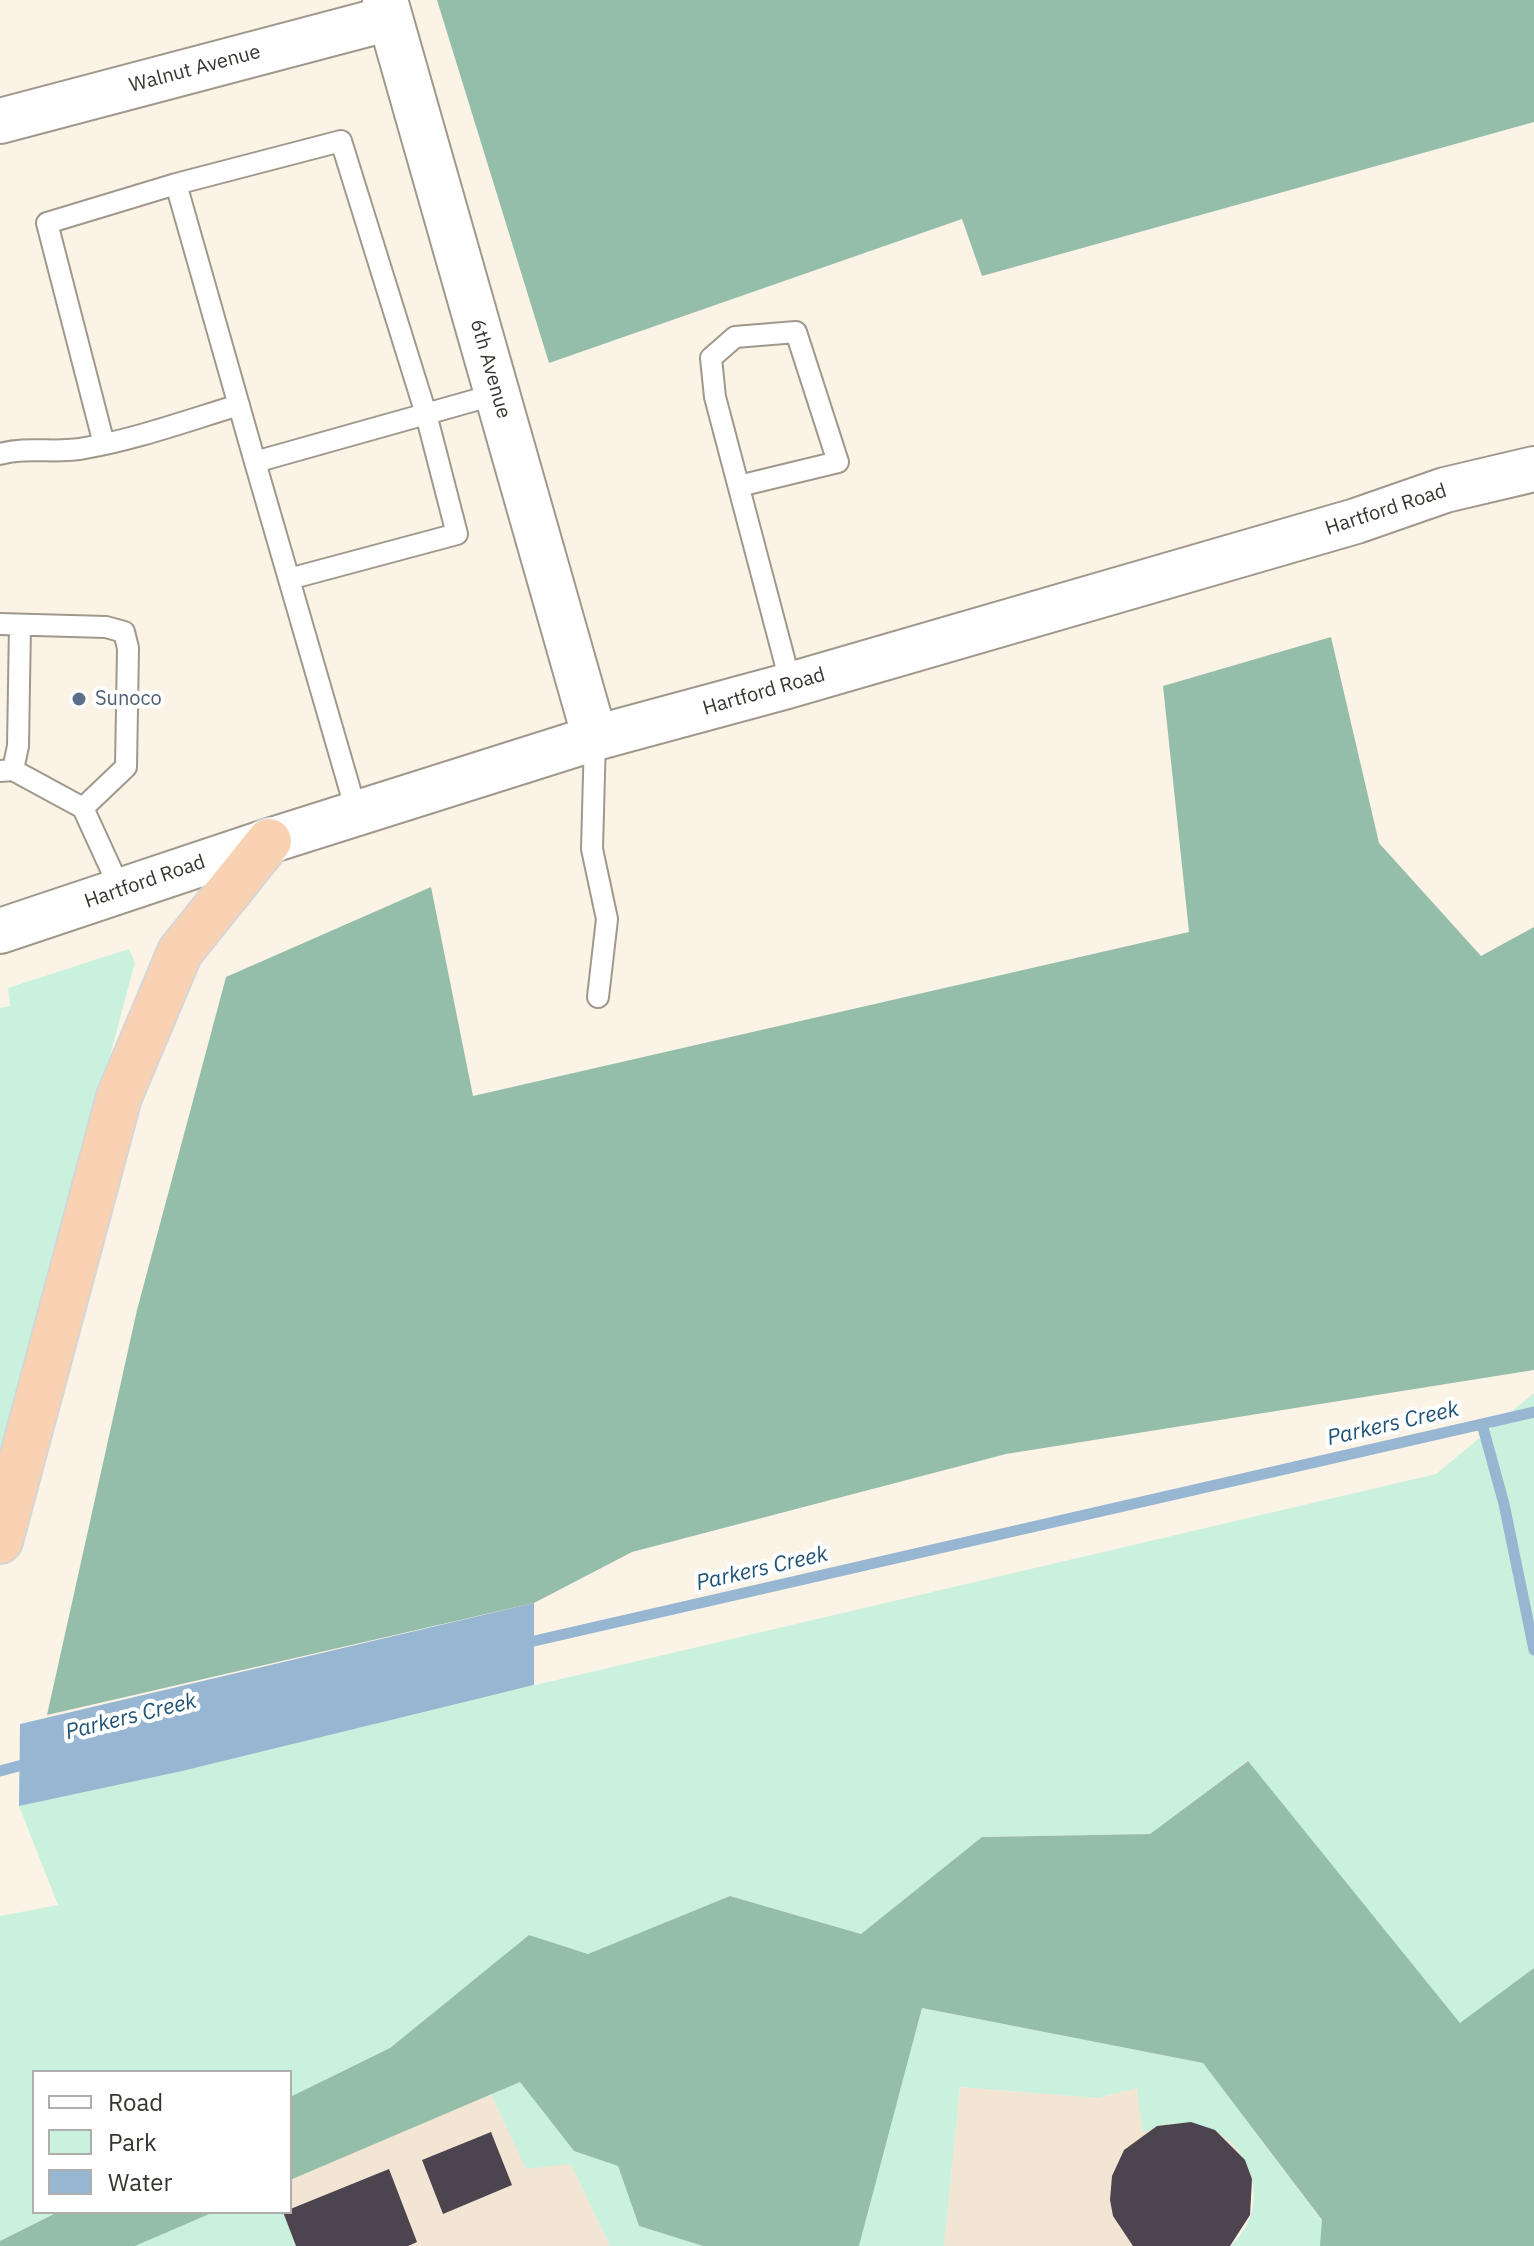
<!DOCTYPE html>
<html>
<head>
<meta charset="utf-8">
<style>
  body { margin:0 }
  #map { position:relative; width:1534px; height:2246px; overflow:hidden; background:#fcf3e7; font-family:"IBM Plex Sans",sans-serif }
  canvas { display:block }
  .legend { position:absolute; left:32px; top:2070px; width:260px; height:144px; box-sizing:border-box; background:#fff; border:2px solid #afaeac; margin:0; padding:10px 14px; list-style:none; font-size:24px; color:#383430 }
  .legend li { display:flex; align-items:center; gap:16px; height:40px }
  .legend b { width:40px; border:2px solid #afaeac }
</style>
</head>
<body>
<div id="map">
<canvas width="1534" height="2246"></canvas>
<ul class="legend">
<li><b style="height:10px;background:#fff"></b>Road</li>
<li><b style="height:22px;background:#c9f1dd"></b>Park</li>
<li><b style="height:22px;background:#96b6d1"></b>Water</li>
</ul>
</div>
<script>
const c = document.querySelector('canvas').getContext('2d');
c.lineJoin = 'round';
function fill(path, color) {
  c.fillStyle = color;
  c.fill(path, 'evenodd');
}
function strokePath(path, color, width, dash) {
  c.strokeStyle = color;
  c.lineWidth = width;
  c.lineCap = dash ? 'butt' : 'round';
  c.setLineDash(dash || []);
  c.stroke(path);
}
function drawText(font, color, halo, rows, align = 'center') {
  c.font = font + ' "IBM Plex Sans",sans-serif';
  c.lineWidth = 8;
  c.setLineDash([]);
  c.textBaseline = 'middle';
  c.strokeStyle = halo;
  c.fillStyle = color;
  for (const [text, x, y, turn = 0] of rows) {
    c.save();
    c.translate(x, y);
    c.rotate((+turn || 0) * Math.PI / 180);
    c.textAlign = isNaN(turn) ? turn : align;
    if (halo) c.strokeText(text, 0, 0);
    c.fillText(text, 0, 0);
    c.restore();
  }
}
const built = new Path2D(`
  M960 2087 1098 2098 1137 2088 1157 2126 1191 2122 1215 2130 1229 2140 1245 2160 1252 2179 1250 2215 1230 2246H944Z
  M490 2092 571 2164 610 2246H296L290 2212V2179Z`);
const green = new Path2D(`
  M129 949 135 962 11 1429 0 1452V1008L10 1006 8 988Z
  M1534 1393V1968L1461 2024 1247 1761 1150 1834 982 1837 861 1934 730 1896 588 1954 529 1935 390 2048 290 2097V2072H34V2212H58L0 2241V1916L58 1905 19 1806 1436 1474Z
  M922 2008 1203 2063 1322 2221 1321 2246H1230C1290 2195 1228 2091 1143 2133L1137 2088 1098 2098 960 2087 944 2246H859Z
  M520 2082 574 2151 618 2166 639 2226 703 2246H610L571 2164 526 2169 490 2092Z
  M214 2212H283L296 2246H135Z`);
const forest = new Path2D(`
  M437 0H1534V122L982 276 962 219 549 363Z
  M1331 637 1379 843 1481 956 1534 927V1370L1006 1454 632 1552 534 1603 47 1715 137 1310 226 977 431 887 473 1096 1189 932 1163 686Z
  M1248 1761 1460 2023 1534 1968V2246H1320L1322 2220 1203 2063 922 2008 859 2246H703L639 2226 618 2166 574 2151 520 2082 290 2180V2097L390 2048 529 1935 588 1954 730 1896 861 1934 982 1837 1150 1834Z
  M58 2212H214L135 2246H0V2241Z`);
const water = new Path2D(`
  M534 1603V1685L182 1771 19 1806 20 1724Z`);
const stream = new Path2D(`
  M1482 1424 1504 1504 1534 1650
  M521 1644 1534 1412
  M0 1771 34 1762`);
const building = new Path2D(`
  M1191 2122 1215 2130 1245 2160 1252 2179 1250 2215 1230 2246H1133L1113 2216 1110 2200 1112 2176 1124 2150 1157 2126Z
  M491 2132 512 2185 443 2214 422 2160Z
  M389 2169 417 2242 408 2246H296L283 2212Z`);
const service = new Path2D(`
  M104 444 47 223 176 184
  M0 454C28 446 57 454 85 448 137 439 189 420 239 405
  M255 462 176 184 341 141 426 414 457 534 289 579
  M739 486 838 462 796 332 735 337 711 358 715 397 791 685
  M0 624 106 627 124 632 128 648 126 767 83 808
  M595 738 592 849 607 919 598 997
  M13 770 18 746 20 625
  M0 771 13 770 83 808 121 891
  M357 814 255 462 497 394`);
const tertiary = new Path2D(`
  M385 0 595 738
  M0 121 390 18
  M0 931 269 841 595 738 787 686 1356 521 1445 490 1534 469`);
const trunk = new Path2D(`
  M0 1541 119 1097 180 952 269 841`);
const markers = [
  [79,699,8,"#5c6f8a"]
];
const streetNames = [
  ["Walnut Avenue",195,69,-15],
  ["6th Avenue",490,369,74],
  ["Hartford Road",1386,510,-18],
  ["Hartford Road",764,692,-16],
  ["Hartford Road",145,882,-19]
];
const serviceNames = [
  ["Sunoco",95,699]
];
const waterNames = [
  ["Parkers Creek",1393,1424,-13],
  ["Parkers Creek",762,1569,-13],
  ["Parkers Creek",131,1717,-14]
];
fill(built, '#f3e5d4');
fill(green, '#c9f1dd');
fill(forest, '#95beaa');
fill(water, '#96b6d1');
strokePath(stream, '#96b6d1', 11);
fill(building, '#4c454f');
strokePath(service, '#a0988d', 24);
strokePath(tertiary, '#a0988d', 48);
strokePath(trunk, '#d7d6d6', 48);
strokePath(service, '#fff', 20);
strokePath(tertiary, '#fff', 44);
strokePath(trunk, '#f8d2b2', 44);
for (const [x, y, r, color] of markers) {
  const dot = new Path2D();
  dot.arc(x, y, r, 0, 2 * Math.PI);
  c.fillStyle = color;
  c.fill(dot);
  strokePath(dot, '#fff', 3);
}
drawText('20px', '#383430', '#fff', streetNames);
drawText('20px', '#4e5e75', '#fff', serviceNames, 'left');
drawText('italic 22px', '#1e5176', '#fff', waterNames);
</script>
</body>
</html>
